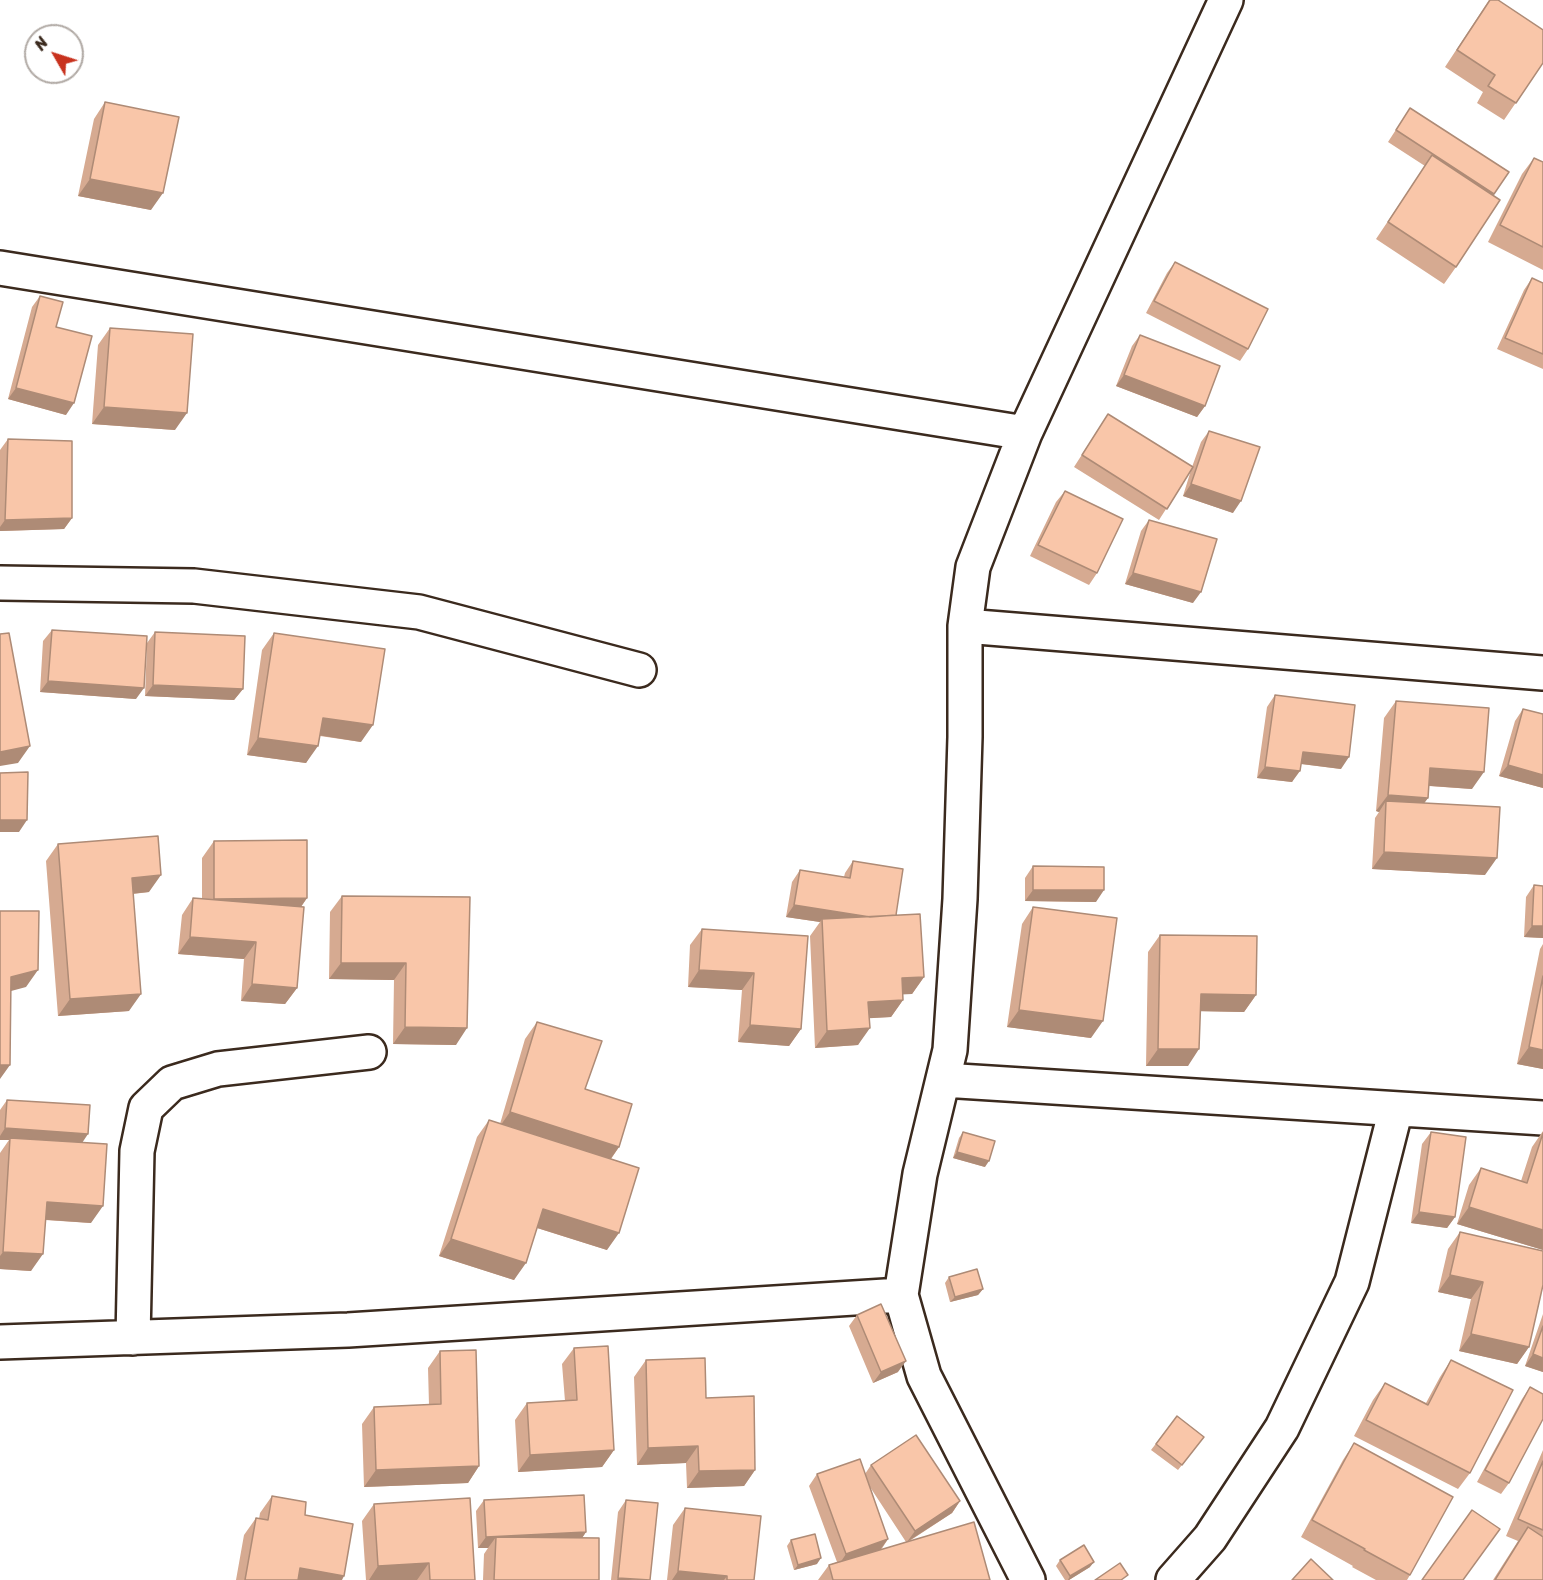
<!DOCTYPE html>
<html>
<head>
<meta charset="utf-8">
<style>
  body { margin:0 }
  #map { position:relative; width:1543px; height:1580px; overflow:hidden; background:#fff; font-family:Sriracha,sans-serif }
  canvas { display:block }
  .north { position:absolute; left:24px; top:24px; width:60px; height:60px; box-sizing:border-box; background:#fff; border:2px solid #b1aaa5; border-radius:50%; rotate:309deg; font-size:16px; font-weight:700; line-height:24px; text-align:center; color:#3b2a1e }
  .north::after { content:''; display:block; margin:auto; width:21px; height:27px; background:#c8321e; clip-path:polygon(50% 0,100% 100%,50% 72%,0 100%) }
</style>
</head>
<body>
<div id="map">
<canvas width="1543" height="1580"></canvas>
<div class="north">N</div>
</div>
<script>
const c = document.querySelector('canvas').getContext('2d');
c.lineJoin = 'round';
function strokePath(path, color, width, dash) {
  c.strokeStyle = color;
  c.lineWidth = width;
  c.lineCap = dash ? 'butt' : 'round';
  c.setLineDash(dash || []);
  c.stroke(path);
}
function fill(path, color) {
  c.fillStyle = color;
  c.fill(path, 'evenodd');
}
const street = new Path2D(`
  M0 268 1025 433
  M0 583 194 586 419 612 639 670
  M965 626 1543 673
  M943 1080 1543 1118
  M133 1338 137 1151 146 1108 172 1083 218 1069 369 1052
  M0 1342 348 1330 901 1295
  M1028 1580 924 1376 901 1295 920 1174 950 1050 960 899 965 737V626L973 567 1025 433 1226 0
  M1173 1580 1210 1538 1282 1428 1352 1282 1396 1109`);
const wall = new Path2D(`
  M1489 0 1543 63 1504 120 1477 103 1483 92 1445 67Z
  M105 102 151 210 78 196 94 119Z
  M1410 108 1494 195 1456 267 1444 284 1376 239 1425 166 1388 142Z
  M1534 158 1543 162V270L1488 242 1522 174Z
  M1175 262 1248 349 1240 361 1146 313 1167 273Z
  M1532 278 1543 283V369L1497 349 1524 290Z
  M40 296 56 327 66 415 8 399 32 307Z
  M110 328 175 430 92 424 98 345Z
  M1140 335 1205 406 1197 417 1116 386 1132 346Z
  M1108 414 1192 467 1201 442 1209 431 1233 513 1183 496 1191 470 1159 520 1074 467Z
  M8 439 72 518 64 529 0 531V450Z
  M1065 491 1097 573 1089 585 1030 556 1056 502Z
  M1149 520 1193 603 1125 584 1141 531Z
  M52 630 136 699 40 692 43 641Z
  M155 632 243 689 234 700 145 696 147 643Z
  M274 633 361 742 320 736 306 763 247 755 262 650Z
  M1275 695 1341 769 1301 764 1292 782 1257 778 1267 707Z
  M1396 701 1472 789 1429 786 1428 798 1424 803 1485 875 1372 869 1375 818 1379 812 1376 811 1384 718Z
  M1523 709 1543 714V788L1499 776 1515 721Z
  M214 841 307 898 301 907 297 988 285 1004 241 1001 244 959 178 954 182 915 193 898H202V858Z
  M58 844 149 892 133 894 129 1011 58 1016 46 861Z
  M853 861 896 915 924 977 912 994H903V1000L891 1017 869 1018 858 1045 815 1048 810 936 820 922 786 917 792 882 800 870 844 877 845 873Z
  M1033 866 1096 902 1025 901V878Z
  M1534 885 1543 938 1524 937 1526 897Z
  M342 896 470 897 456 1045 393 1044 394 980 329 979 330 912Z
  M1033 907 1091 1038 1007 1027 1022 924Z
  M702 929 808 936 801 1029 789 1046 738 1042 742 990 688 987 690 945Z
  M1160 935 1256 995 1244 1012 1200 1011 1188 1066H1146L1148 952Z
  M1543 944V1069L1517 1064 1540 949Z
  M537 1022 585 1089 619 1147 611 1159 607 1250 537 1228 514 1280 439 1256 477 1137 489 1120 500 1124 525 1039Z
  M7 1100 82 1143 91 1223 45 1220 31 1271 0 1269V1153L9 1140H0V1110Z
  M1543 1131V1250L1457 1224 1469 1185 1481 1168 1521 1181 1532 1147Z
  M963 1132 985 1167 953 1158 959 1138Z
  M1431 1132 1455 1217 1447 1228 1411 1223 1422 1144Z
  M1460 1232 1529 1347 1517 1364 1459 1351 1471 1299 1438 1292 1448 1249Z
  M949 1277 983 1289 978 1295 950 1302 945 1283Z
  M1543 1314V1372L1525 1366Z
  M857 1315 898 1372 873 1383 849 1326Z
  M574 1348 614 1450 602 1467 518 1472 515 1420 527 1403 565 1401 562 1364Z
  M440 1351 479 1466 468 1483 364 1487 362 1424 374 1407 429 1405 428 1368Z
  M646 1360 706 1398 755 1470 744 1486 687 1488 686 1463 637 1465 634 1377Z
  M1451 1360 1470 1473 1458 1489 1354 1436 1373 1400 1385 1383 1426 1403 1440 1377Z
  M1530 1387 1509 1483 1501 1494 1477 1482 1522 1399Z
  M1177 1416 1204 1437 1178 1470 1151 1450Z
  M1354 1443 1410 1575 1407 1580H1376L1352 1567 1353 1566 1301 1537 1343 1460Z
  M1543 1450V1580H1493L1518 1541 1506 1536Z
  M871 1465 960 1501 952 1513 908 1542 990 1580H818L829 1565 837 1562 809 1486 817 1474H865ZM870 1487 906 1542 881 1550 888 1539Z
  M272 1496 305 1515 342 1580H236L244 1535 256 1518 259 1519 260 1513Z
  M484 1500 586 1532 582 1538 599 1580H483L484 1554 488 1548H478L476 1511Z
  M626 1500 650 1580H611L618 1512Z
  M374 1504 475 1580H366L362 1521Z
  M685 1508 754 1580H667L673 1525Z
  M791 1540 817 1564 794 1570 787 1546Z
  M1060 1560 1090 1567 1069 1580H1065L1056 1566Z`);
const shadedWall = new Path2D(`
  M90 179 163 193 151 210 78 196Z
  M1124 375 1205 406 1197 417 1116 386Z
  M16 388 74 403 66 415 8 399Z
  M104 407 187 413 175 430 92 424Z
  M1191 484 1241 501 1233 513 1183 496Z
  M72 518 64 529 0 531V527L5 520Z
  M1133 573 1201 592 1193 603 1125 584Z
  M48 681 144 688 136 699 40 692Z
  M153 685 243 689 234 700 145 696Z
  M323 718 373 725 361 742 311 734Z
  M258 738 318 746 306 763 247 755Z
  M30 746 18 763 0 766V752Z
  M1303 752 1349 757 1341 769 1294 763Z
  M1508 765 1543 775V788L1499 776Z
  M1265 767 1300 771 1292 782 1257 778Z
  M1430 768 1484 772 1472 789 1418 785Z
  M1388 795 1428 798 1416 814 1386 801 1379 812 1376 811Z
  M0 820H27L19 832H0Z
  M1384 852 1497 858 1485 875 1372 869Z
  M161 875 149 892 120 895 132 878Z
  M1033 890H1104L1096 902 1025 901Z
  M307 898 295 915 202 916 214 899Z
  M794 905 895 921 822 919 820 922 786 917Z
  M1532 926H1543V938L1524 937Z
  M190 937 256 942 244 959 178 954Z
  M341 963H406L394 980 329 979Z
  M38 970 26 987 0 994 11 977Z
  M699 970 754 973 742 990 688 987Z
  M924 977 912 994 890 995 902 978Z
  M252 984 297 988 285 1004 241 1001Z
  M141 994 129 1011 58 1016 70 999Z
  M1201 994 1256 995 1244 1012 1189 1011Z
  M903 1000 891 1017 856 1019 868 1002Z
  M1019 1010 1103 1021 1091 1038 1007 1027Z
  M750 1025 801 1029 789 1046 738 1042Z
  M405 1027 467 1028 456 1045 393 1044Z
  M870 1028 858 1045 815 1048 827 1031Z
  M1529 1047 1543 1050V1069L1517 1064Z
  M1158 1049H1199L1188 1066H1146Z
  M0 1065H10L0 1079Z
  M510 1112 619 1147 607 1164 498 1129Z
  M5 1128 88 1134 80 1146 10 1138 9 1140H0V1136Z
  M957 1152 989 1161 985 1167 953 1158Z
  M47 1202 103 1206 91 1223 35 1219Z
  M1469 1207 1543 1230V1250L1457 1224Z
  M543 1209 619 1233 607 1250 531 1226Z
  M1419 1212 1455 1217 1447 1228 1411 1223Z
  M451 1239 526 1263 514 1280 439 1256Z
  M3 1252 43 1254 31 1271 0 1269V1256Z
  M1450 1275 1483 1282 1471 1299 1438 1292Z
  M983 1289 978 1295 950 1302 955 1297Z
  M1471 1334 1529 1347 1517 1364 1459 1351Z
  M1533 1354 1543 1358V1372L1525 1366Z
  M906 1361 898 1372 873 1383 881 1372Z
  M698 1446 686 1463 637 1465 648 1448Z
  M614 1450 602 1467 518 1472 530 1455Z
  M479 1466 468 1483 364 1487 376 1470Z
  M755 1470 744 1486 687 1488 699 1471Z
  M960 1501 952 1513 907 1542 915 1531Z
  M586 1532 578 1544 496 1537 488 1548H478L486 1537Z
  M888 1539 880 1550 838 1566 846 1554Z
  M821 1558 817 1564 794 1570 798 1565Z
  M1094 1562 1090 1567 1069 1580H1068L1070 1576Z
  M429 1563 417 1580H369L378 1566Z
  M300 1568 344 1576 342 1580H292Z
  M678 1571 727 1576 724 1580H672Z
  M618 1578 639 1580H617Z`);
const building = new Path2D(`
  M1490 0H1498L1543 30V63L1516 103 1488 86 1495 75 1457 50Z
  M105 102 179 117 163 193 90 179Z
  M1410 108 1509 172 1494 194 1396 130Z
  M1432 155 1500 200 1456 267 1388 222Z
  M1534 158 1543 162V247L1500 225Z
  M1175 262 1268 309 1248 349 1154 301Z
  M1532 278 1543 283V354L1505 338Z
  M40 296 63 302 56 327 92 336 74 403 16 388Z
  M110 328 193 334 187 413 104 407Z
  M1140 335 1220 366 1205 406 1124 375Z
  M1108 414 1193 467 1167 509 1082 455Z
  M1209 431 1260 447 1241 501 1191 484Z
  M8 439 72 441V518L5 520Z
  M1065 491 1123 519 1097 573 1038 545Z
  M1149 520 1217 539 1201 592 1133 573Z
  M52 630 147 636 144 688 48 681Z
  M155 632 245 636 243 689 153 685Z
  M9 633 30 746 0 752V634Z
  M274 633 385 649 373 725 323 718 318 746 258 738Z
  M1275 695 1355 705 1349 757 1303 752 1300 771 1265 767Z
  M1396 701 1489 708 1484 772 1430 768 1428 798 1388 795Z
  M1523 709 1543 714V775L1508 765Z
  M28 772 27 820H0V773Z
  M1386 801 1500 807 1497 858 1384 852Z
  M158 836 161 875 132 878 141 994 70 999 58 844Z
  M307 840V898L214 899V841Z
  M853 861 903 869 896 915 870 917 794 905 800 870 850 878Z
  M1033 866 1104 867V890H1033Z
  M1534 885 1543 886V926H1532Z
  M342 896 470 897 467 1028 405 1027 406 963H341Z
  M193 898 304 907 297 988 252 984 256 942 190 937Z
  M1033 907 1117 918 1103 1021 1019 1010Z
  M0 911H39L38 970 11 977 10 1065H0Z
  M920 914 924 977 902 978 903 1000 868 1002 870 1028 827 1031 822 919Z
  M702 929 808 936 801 1029 750 1025 754 973 699 970Z
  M1160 935 1257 936 1256 995 1201 994 1199 1049H1158Z
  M1543 976V1050L1529 1047Z
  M537 1022 602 1041 585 1089 632 1104 619 1147 510 1112Z
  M7 1100 90 1105 88 1134 5 1128Z
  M489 1120 639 1168 619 1233 543 1209 526 1263 451 1239Z
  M963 1132 995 1141 989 1161 957 1152Z
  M1431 1132 1466 1137 1455 1217 1419 1212Z
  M1543 1133V1230L1469 1207 1481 1168 1527 1183Z
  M10 1138 107 1144 103 1206 47 1202 43 1254 3 1252Z
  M1460 1232 1543 1251V1285L1529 1347 1471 1334 1483 1282 1450 1275Z
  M977 1269 983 1289 955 1297 949 1277Z
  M881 1304 906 1361 881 1372 857 1315Z
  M1543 1326V1358L1533 1354Z
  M608 1346 614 1450 530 1455 527 1403 577 1400 574 1348Z
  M476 1350 479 1466 376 1470 374 1407 441 1404 440 1351Z
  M705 1358 706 1398 754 1396 755 1470 699 1471 698 1446 648 1448 646 1360Z
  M1451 1360 1513 1390 1470 1473 1366 1420 1385 1383 1428 1405Z
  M1530 1387 1543 1394V1419L1509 1483 1485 1470Z
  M1177 1416 1204 1437 1182 1465 1156 1444Z
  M916 1435 960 1501 915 1531 871 1465Z
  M1354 1443 1453 1497 1410 1575 1364 1550 1365 1549 1312 1520Z
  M860 1459 888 1539 846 1554 817 1474Z
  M1543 1461V1530L1518 1519Z
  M584 1495 586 1532 486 1537 484 1500Z
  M272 1496 306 1502 305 1515 353 1524 344 1576 300 1568 298 1580H245L256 1518 268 1520Z
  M470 1498 475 1580H430L429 1563 378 1566 374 1504Z
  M626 1500 658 1503 650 1580 618 1578Z
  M685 1508 761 1516 754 1580H727V1576L678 1571Z
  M1472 1510 1500 1529 1463 1580H1422Z
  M974 1522 990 1580H833L829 1565Z
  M1528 1527 1543 1537V1580H1495Z
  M815 1534 821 1558 798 1565 791 1540Z
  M496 1537 599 1538V1580H494Z
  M1084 1545 1094 1562 1070 1576 1060 1560Z
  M1311 1559 1333 1580H1292Z
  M1120 1563 1128 1575 1121 1580H1095Z`);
strokePath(street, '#3b2a1e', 38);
strokePath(street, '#fff', 33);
fill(wall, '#d6aa91');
fill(shadedWall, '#ae8b76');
fill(building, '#f9c6a9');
strokePath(building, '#ae8b76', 1.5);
</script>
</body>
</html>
